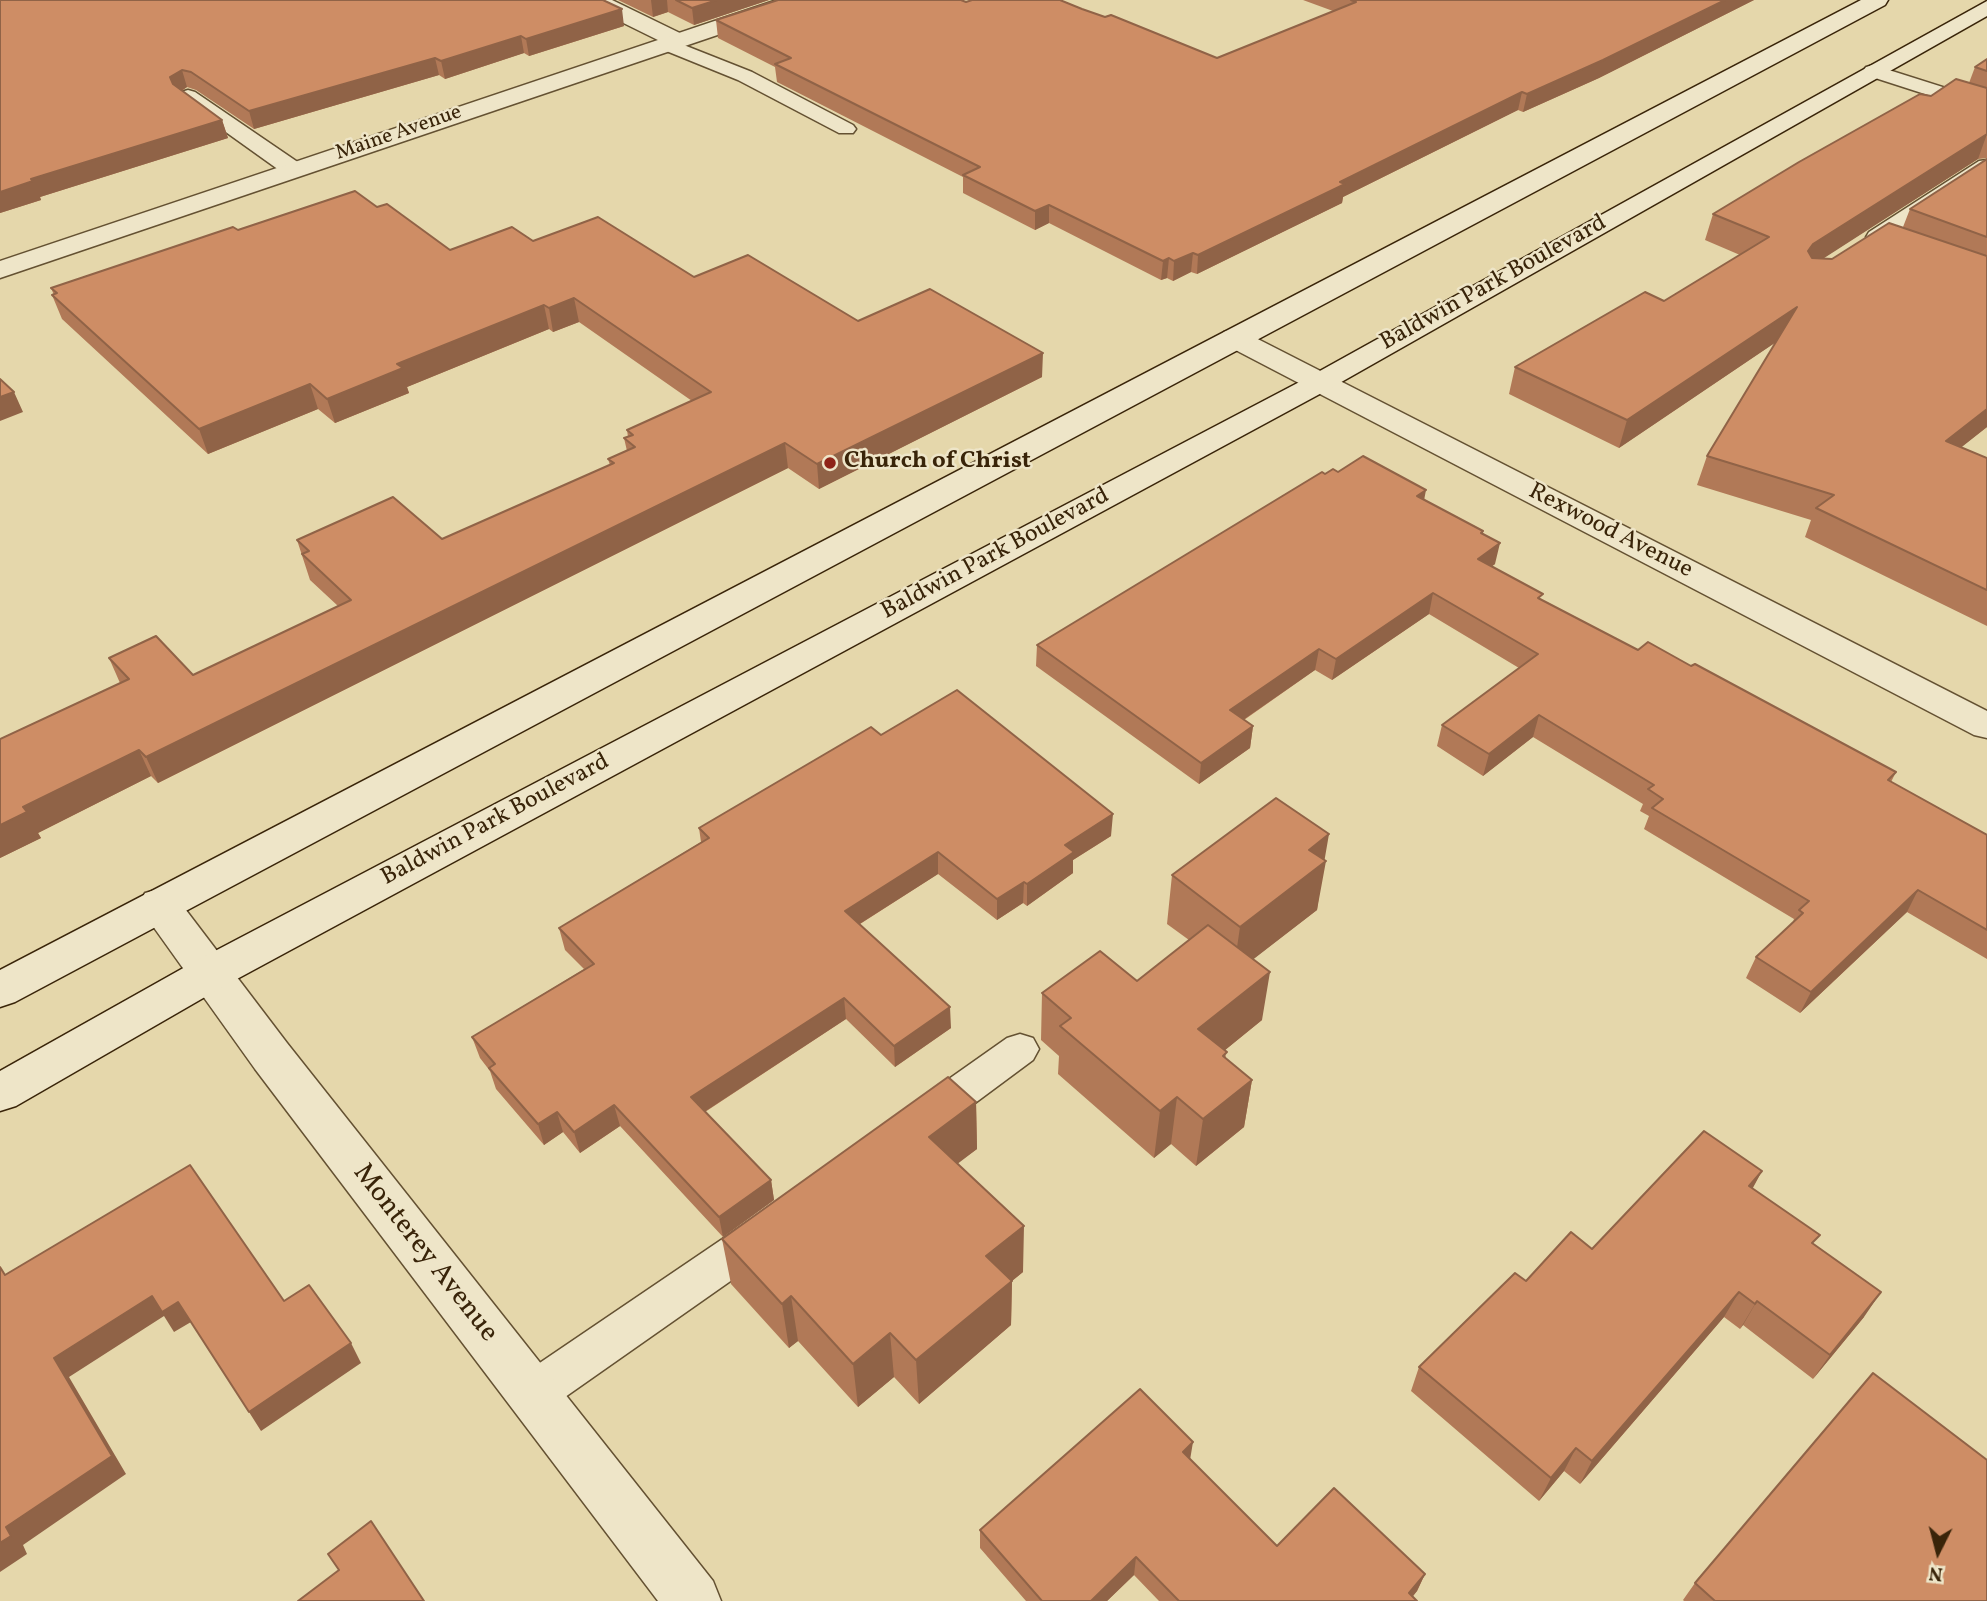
<!DOCTYPE html>
<html>
<head>
<meta charset="utf-8">
<style>
  body { margin:0 }
  #map { position:relative; width:1987px; height:1601px; overflow:hidden; background:#e5d7ab; font-family:Vollkorn,serif }
  canvas { display:block }
  .north { position:absolute; left:1903px; top:1517px; width:70px; height:70px; -webkit-text-stroke:5px #eee5c8; paint-order:stroke; rotate:186deg; font-size:19px; font-weight:700; line-height:28px; text-align:center; color:#392409 }
  .north::after { content:''; display:block; margin:auto; width:24px; height:32px; background:#392409; clip-path:polygon(50% 0,100% 100%,50% 72%,0 100%) }
</style>
</head>
<body>
<div id="map">
<canvas width="1987" height="1601"></canvas>
<div class="north">N</div>
</div>
<script>
const c = document.querySelector('canvas').getContext('2d');
c.lineJoin = 'round';
function strokePath(path, color, width, dash) {
  c.strokeStyle = color;
  c.lineWidth = width;
  c.lineCap = dash ? 'butt' : 'round';
  c.setLineDash(dash || []);
  c.stroke(path);
}
function fill(path, color) {
  c.fillStyle = color;
  c.fill(path, 'evenodd');
}
function drawText(font, color, halo, rows, align = 'center') {
  c.font = font + ' Vollkorn,serif';
  c.lineWidth = 5;
  c.setLineDash([]);
  c.textBaseline = 'middle';
  c.strokeStyle = halo;
  c.fillStyle = color;
  for (const [text, x, y, turn = 0] of rows) {
    c.save();
    c.translate(x, y);
    c.rotate((+turn || 0) * Math.PI / 180);
    c.textAlign = isNaN(turn) ? turn : align;
    if (halo) c.strokeText(text, 0, 0);
    c.fillText(text, 0, 0);
    c.restore();
  }
}
const service = new Path2D(`
  M666 38 752 72 853 125 856 129 853 133H839L738 80 659 48 656 44Z
  M1873 65 1987 101V114L1866 75 1863 71 1866 67Z
  M188 90 195 92 302 165 305 170 302 175H286L181 100 178 96 181 92Z
  M1987 160V175L1885 242H1869L1866 237 1869 232 1979 161Z
  M1020 1034 1033 1038 1039 1049 1033 1060 940 1129 926 1133 912 1129 906 1117 912 1105 1007 1038Z
  M764 1216 779 1221 785 1234 779 1247 548 1409 532 1415 516 1409 510 1394 516 1379 749 1221Z`);
const minor = new Path2D(`
  M584 0H612L684 35 687 40 684 45H668L587 5Z
  M1234 329 1244 332 1987 711V738L1974 735 1224 344 1220 338 1224 332Z
  M159 889 173 893 287 1043 713 1581 721 1601H658L255 1069 145 915 139 904 145 893Z`);
const tertiary = new Path2D(`
  M777 0H809L806 5 0 278V261Z`);
const secondary = new Path2D(`
  M1861 0H1888L1885 5 15 1002 0 1007V970Z
  M1987 1V16L1329 389 224 986 16 1106 0 1111V1071L194 962 1309 377Z`);
const wall = new Path2D(`
  M0 0 624 26 529 56 524 53 445 79 439 75 254 129 196 90 187 87 182 91 222 120 228 138 40 197 41 200 0 213Z
  M618 0H769L694 25 668 12 653 17Z
  M1303 0H1754L1599 78 1523 112 1518 110 1343 197 1342 203 1197 274 1191 272 1173 281 1167 278 1161 280 1049 223 1035 230 963 193V177L777 82 775 67 718 38 716 20 966 2 1082 9 1217 58 1333 11Z
  M1987 59V158L1978 159 1823 258 1832 259 1903 227 1910 209 1987 159V427L1961 447 1987 458V626L1805 537 1811 520 1697 485 1707 456 1776 342 1619 448 1509 394 1515 367 1664 301 1740 255 1705 240 1713 214 1931 96 1969 83 1975 67Z
  M377 207 450 250 533 241 694 277 858 321 1042 377 819 489 788 468 158 783 151 776 38 833 41 838 0 858V739L120 683 109 658 193 675 338 606 310 580 297 540 442 539 610 465 608 459 627 451 624 438 628 437 627 430 692 401 579 322 553 332 549 329 407 387 409 393 335 423 318 409 208 454 62 319 52 295H54L51 288 238 230Z
  M1338 472 1424 500 1483 531V533L1495 564 1492 566 1542 600 1638 650 1691 666 1896 772 1891 782 1987 835V959L1907 912 1800 1013 1746 978 1756 957 1793 922 1794 919 1644 829 1649 816 1640 811 1643 804 1533 737 1483 776 1437 746 1442 725 1519 668 1429 614 1332 680 1315 670 1244 720 1253 726 1250 748 1199 784 1036 666 1037 645 1325 474Z
  M881 735 1111 836 1073 860V873L1027 906 1023 903 997 920 938 874 860 924 951 1028 895 1067 846 1019 705 1112 771 1180 774 1200 723 1237 620 1126 580 1153 563 1132 544 1145 496 1089 490 1071 480 1058 472 1037 584 969 565 950 559 928 701 842 699 828Z
  M1324 860 1317 910 1253 959 1262 1020 1225 1050 1226 1059 1252 1080 1244 1127 1196 1166 1171 1144 1154 1158 1058 1074 1059 1056 1041 1040 1042 993 1137 981 1189 940 1167 924 1172 875Z
  M976 1102 977 1149 957 1163 1023 1272 1012 1281 1011 1325 919 1404 894 1377 858 1407 798 1341 789 1348 731 1284 722 1239Z
  M1762 1171 1752 1188 1814 1245 1864 1317 1813 1379 1743 1325 1740 1329 1724 1317 1580 1484 1564 1471 1539 1501 1411 1391 1419 1367 1526 1281 1592 1249Z
  M1190 1459 1277 1546 1425 1574 1417 1591 1413 1596 1417 1601H1159L1134 1575 1107 1601H1026L980 1548V1530Z
  M1695 1583 1987 1601H1684L1683 1600Z`);
const shadedWall = new Path2D(`
  M651 0H667L668 12 653 17Z
  M717 0H769L694 25 692 8Z
  M1725 0H1754L1599 78 1523 112 1527 94Z
  M622 9 624 26 529 56 526 39Z
  M521 36 524 53 445 79 441 61Z
  M435 58 439 75 254 129 249 111Z
  M182 70 187 87 176 94 170 77Z
  M1522 92 1518 110 1343 197 1342 203 1197 274 1198 255 1340 182Z
  M222 120 228 138 40 197 41 200 0 213V192L31 179Z
  M1987 134 1978 159 1804 271 1808 251 1813 244Z
  M1049 205V223L1035 230V211Z
  M1193 253 1191 272 1173 281 1174 261Z
  M1169 258 1167 278 1161 280 1163 261Z
  M574 298 579 322 553 332 549 308Z
  M544 305 549 329 407 387 409 393 335 423 327 399 397 364Z
  M1797 307 1788 334 1619 448 1627 420Z
  M1043 353 1042 377 819 489 817 464Z
  M310 384 318 409 208 454 199 429Z
  M14 392 23 412 0 421V397Z
  M1987 409V427L1934 469 1946 441Z
  M785 443 788 468 158 783 146 757Z
  M1426 490 1422 511 1417 496Z
  M1500 543 1495 564 1473 580 1478 559Z
  M1433 593 1429 614 1332 680 1336 659Z
  M1319 649 1315 670 1227 731 1230 710Z
  M1539 715 1533 737 1483 776 1489 754Z
  M1253 726 1250 748 1199 784 1201 763Z
  M139 750 151 776 38 833 41 838 0 858V825L23 807Z
  M1113 814 1111 836 1073 860V873L1027 906V884L1065 845Z
  M1329 834 1324 863 1326 861 1317 910 1233 975 1240 927 1309 850Z
  M938 852V874L847 932 845 911Z
  M1024 882 1023 903 997 920V899Z
  M1918 890 1907 912 1800 1013 1811 992Z
  M1270 972 1262 1020 1192 1077 1198 1029Z
  M844 998 846 1019 695 1118 691 1097Z
  M950 1007 951 1028 895 1067 894 1046Z
  M1252 1080 1244 1127 1196 1166 1203 1119Z
  M1177 1097 1171 1144 1154 1158 1160 1111Z
  M976 1102 977 1149 931 1184 929 1137Z
  M614 1105 620 1126 580 1153 574 1132Z
  M557 1112 563 1132 544 1145 538 1124Z
  M1762 1171 1748 1197 1749 1186Z
  M771 1180 774 1200 723 1237 719 1217Z
  M1024 1226 1023 1272 986 1302V1256Z
  M1012 1281 1011 1325 919 1404 916 1360Z
  M1739 1292 1724 1317 1580 1484 1592 1461Z
  M1881 1292 1864 1317 1813 1379 1830 1355Z
  M152 1296 178 1302 191 1322 174 1332 164 1316 69 1377 126 1474 23 1545 27 1554 0 1572V1543L6 1527 54 1358Z
  M791 1296 798 1341 789 1348 782 1304Z
  M1757 1301 1743 1325 1740 1329 1755 1304Z
  M890 1333 894 1377 858 1407 853 1364Z
  M351 1343 361 1363 261 1431 249 1412Z
  M1193 1442 1190 1460 1183 1452Z
  M1576 1448 1564 1471 1539 1501 1551 1478Z
  M1136 1557 1134 1575 1107 1601H1091Z
  M1425 1574 1417 1591 1409 1601V1593Z`);
const building = new Path2D(`
  M0 0H603L622 9 526 39 521 36 441 61 435 58 249 111 191 72 182 70 170 77 173 84 222 120 31 179 33 181 0 192Z
  M676 0H717L692 8Z
  M778 0H961L966 2 972 0H1060L1082 9 1105 17 1111 15 1217 58 1356 2 1351 0H1725L1603 60 1527 94 1522 92 1340 182 1345 184 1198 255 1193 253 1174 261 1169 258 1163 261 1049 205 1035 211 963 175 980 167 775 64 791 58 716 20Z
  M1987 59V71L1975 67Z
  M1956 79 1987 88V134L1813 244 1808 251 1812 258 1832 259 1889 223 1987 256V409L1946 441 1987 458V590L1816 508 1834 495 1707 456 1797 307 1627 420 1515 367 1645 292 1664 301 1769 237 1713 214 1799 162 1920 94 1931 96Z
  M1987 159V237L1910 209Z
  M355 191 377 207 387 204 450 250 512 227 533 241 598 217 694 277 748 255 858 321 930 289 1043 353 817 464 785 443 146 757 139 750 23 807 27 812 0 825V739L129 679 109 658 156 636 193 675 351 600 302 554 309 551 297 540 393 497 442 539 614 463 608 459 635 447 624 438 633 435 627 430 711 392 574 298 549 308 544 305 397 364 403 368 327 399 310 384 199 429 52 295 57 293 51 288 233 227 238 230Z
  M0 379 14 392 0 397Z
  M1363 456 1426 490 1417 496 1483 531 1481 533 1500 543 1478 559 1543 594 1538 598 1638 650 1648 642 1691 666 1695 664 1896 772 1888 780 1987 835V930L1918 890 1811 992 1756 957 1803 913 1799 910 1809 901 1652 808 1663 799 1648 789 1654 785 1539 715 1489 754 1442 725 1538 654 1433 593 1336 659 1319 649 1230 710 1253 726 1201 763 1037 645 1322 472 1325 474 1333 469 1338 472Z
  M957 690 1113 814 1065 845 1074 852 1027 884 1024 882 997 899 938 852 845 911 950 1007 894 1046 844 998 691 1097 771 1180 719 1217 614 1105 574 1132 557 1112 538 1124 489 1068 495 1064 472 1037 594 964 559 928 709 838 699 828 871 727 881 735Z
  M1276 798 1329 834 1309 850 1326 861 1240 927 1172 875Z
  M1208 925 1270 972 1198 1029 1227 1052 1223 1056 1252 1080 1203 1119 1177 1097 1160 1111 1060 1026 1071 1018 1042 993 1100 951 1137 981Z
  M948 1077 976 1102 929 1137 1024 1226 986 1256 1012 1281 916 1360 890 1333 853 1364 791 1296 782 1304 722 1239Z
  M1704 1131 1762 1171 1749 1186 1820 1235 1812 1243 1881 1292 1830 1355 1757 1301 1755 1304 1739 1292 1592 1461 1576 1448 1551 1478 1419 1367 1515 1273 1526 1281 1571 1232 1592 1249Z
  M190 1165 284 1301 309 1285 351 1343 249 1412 178 1302 162 1312 152 1296 54 1358 112 1456 6 1527 11 1536 0 1543V1267L5 1275Z
  M1873 1373 1987 1460V1601H1715L1695 1583Z
  M1140 1389 1193 1442 1183 1452 1277 1546 1334 1488 1425 1574 1409 1593 1417 1601H1179L1136 1557 1091 1601H1042L980 1530Z
  M371 1521 424 1601H298L339 1570 328 1554Z`);
const markers = [
  [830,463,7,"#8f2418"]
];
const farStreetnames = [
  ["Maine Avenue",399,134,-19]
];
const streetNames = [
  ["Baldwin Park Boulevard",1494,284,-29],
  ["Rexwood Avenue",1610,532,27],
  ["Baldwin Park Boulevard",996,555,-28],
  ["Baldwin Park Boulevard",496,821,-28]
];
const poiNames = [
  ["Church of Christ",844,463]
];
const nearStreetnames = [
  ["Monterey Avenue",424,1254,52]
];
strokePath(service, '#645132', 3);
strokePath(minor, '#645132', 3);
strokePath(tertiary, '#645132', 3);
strokePath(secondary, '#392409', 3);
fill(service, '#eee5c8');
fill(minor, '#eee5c8');
fill(tertiary, '#eee5c8');
fill(secondary, '#eee5c8');
fill(wall, '#b17957');
fill(shadedWall, '#906347');
fill(building, '#ce8d65');
strokePath(building, '#906347', 2);
for (const [x, y, r, color] of markers) {
  const dot = new Path2D();
  dot.arc(x, y, r, 0, 2 * Math.PI);
  c.fillStyle = color;
  c.fill(dot);
  strokePath(dot, '#eee5c8', 2.5);
}
drawText('21px', '#392409', '#eee5c8', farStreetnames);
drawText('24px', '#392409', '#eee5c8', streetNames);
drawText('bold 24px', '#392409', '#eee5c8', poiNames, 'left');
drawText('28px', '#392409', '#eee5c8', nearStreetnames);
</script>
</body>
</html>
